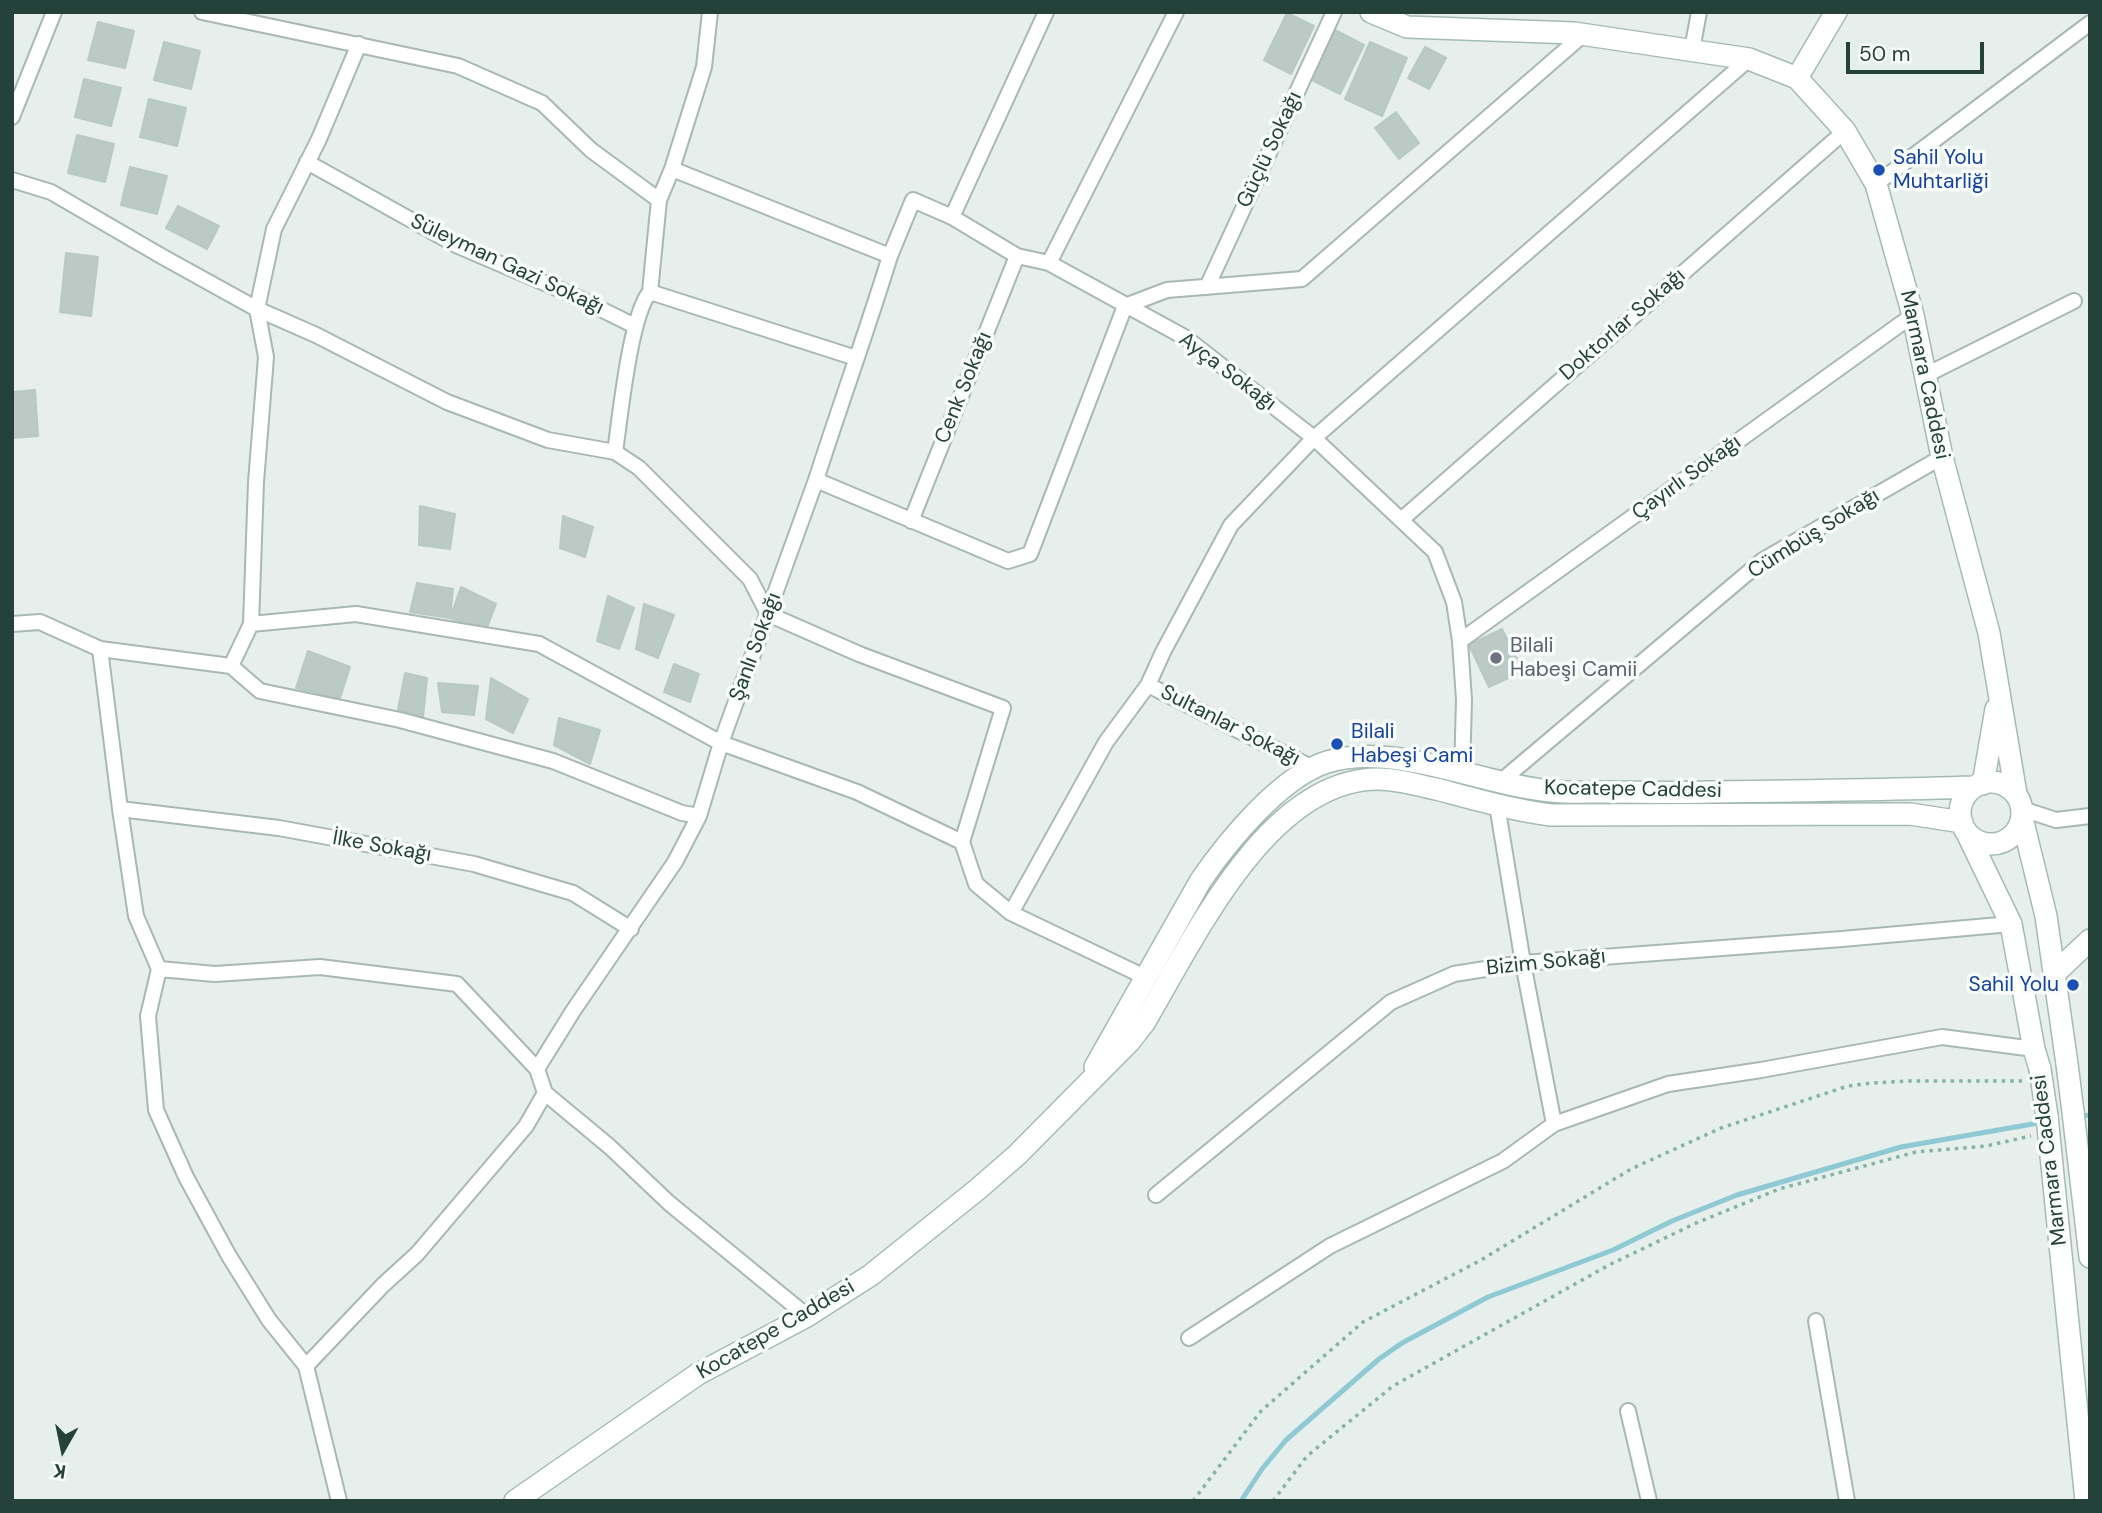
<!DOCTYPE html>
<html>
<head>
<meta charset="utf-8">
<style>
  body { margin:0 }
  #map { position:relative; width:2102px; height:1513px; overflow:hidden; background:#e6efeb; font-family:"DM Sans",sans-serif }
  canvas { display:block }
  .frame { position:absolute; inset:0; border:14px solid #24423a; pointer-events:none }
  .north { position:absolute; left:28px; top:1415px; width:70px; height:70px; -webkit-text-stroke:5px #f7fbf9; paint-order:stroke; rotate:189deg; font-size:19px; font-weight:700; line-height:28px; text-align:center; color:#24423a }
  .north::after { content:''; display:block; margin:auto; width:24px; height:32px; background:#24423a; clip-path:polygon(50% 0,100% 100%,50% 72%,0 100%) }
  .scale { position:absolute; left:1846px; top:42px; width:138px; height:32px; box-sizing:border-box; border:4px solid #24423a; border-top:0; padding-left:9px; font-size:21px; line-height:24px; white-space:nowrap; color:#24423a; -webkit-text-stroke:5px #f7fbf9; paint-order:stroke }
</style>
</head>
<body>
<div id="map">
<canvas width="2102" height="1513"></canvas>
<div class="frame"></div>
<div class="north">K</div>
<div class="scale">50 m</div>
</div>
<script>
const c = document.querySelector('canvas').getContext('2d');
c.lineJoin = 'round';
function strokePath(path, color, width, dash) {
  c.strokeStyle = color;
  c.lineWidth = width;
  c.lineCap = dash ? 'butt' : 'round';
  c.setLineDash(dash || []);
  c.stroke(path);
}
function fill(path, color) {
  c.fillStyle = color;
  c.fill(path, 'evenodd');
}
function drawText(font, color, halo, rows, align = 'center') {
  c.font = font + ' "DM Sans",sans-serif';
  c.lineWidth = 7;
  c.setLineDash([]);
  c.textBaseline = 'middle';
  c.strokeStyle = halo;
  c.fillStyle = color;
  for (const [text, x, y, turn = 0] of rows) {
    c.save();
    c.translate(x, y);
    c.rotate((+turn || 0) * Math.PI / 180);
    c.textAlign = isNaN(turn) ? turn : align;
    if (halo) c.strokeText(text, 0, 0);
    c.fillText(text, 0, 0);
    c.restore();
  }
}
const stream = new Path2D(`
  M2078 1117 2090 1115
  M1241 1501 1262 1469 1286 1440 1379 1359 1402 1343 1488 1297 1613 1250 1672 1221 1737 1195 1901 1147 2044 1122`);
const building = new Path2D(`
  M1287 13 1314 26 1291 74 1264 60Z
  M98 22 134 31 125 68 88 60Z
  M1335 30 1364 45 1340 94 1310 79Z
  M164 42 200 51 191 89 154 80Z
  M1370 42 1407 58 1382 116 1345 99Z
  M1425 47 1446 58 1429 89 1408 78Z
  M84 79 121 88 111 126 75 117Z
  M149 99 186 108 177 146 140 137Z
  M1396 112 1419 143 1399 159 1375 128Z
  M77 135 114 144 105 182 68 173Z
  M130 167 167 176 157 214 121 205Z
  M178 206 219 226 207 249 166 228Z
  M66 253 98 257 91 316 60 312Z
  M35 390 38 436 12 438V392Z
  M420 506 455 514 450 549 419 545Z
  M563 516 593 527 585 557 560 548Z
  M417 583 453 589 450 618 410 612Z
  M461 587 496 604 486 630 450 618Z
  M608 596 634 608 619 649 597 641Z
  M644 604 674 615 658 658 636 649Z
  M1502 629 1523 671 1489 687 1469 645Z
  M308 651 350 667 340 698 296 688Z
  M674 664 699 674 690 702 664 692Z
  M405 673 427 678 423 717 398 710Z
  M491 678 528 699 513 733 486 719Z
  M438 683 478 686 474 715 442 712Z
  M559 718 600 730 590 764 554 745Z`);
const path = new Path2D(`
  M1193 1501 1261 1411 1363 1322 1481 1260 1631 1169 1721 1128 1848 1086 1872 1083 1909 1081H2022
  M1273 1501 1307 1456 1393 1386 1609 1265 1694 1224 1779 1189 1916 1152 1986 1146 2031 1136`);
const street = new Path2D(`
  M202 12 458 66 542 103 591 150 659 200
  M710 12 704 67 672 169 890 256 913 200 952 217
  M1046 12 952 217 1017 256 1049 263 1186 338 1314 438 1435 552 1454 602 1460 641 1464 700 1462 773
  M359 44 319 139 274 229 257 309 266 357 256 482 251 624 356 614 539 644 721 743 857 792 962 842 976 884 1011 913 1145 977
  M1692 50 1699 12
  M12 117 54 12
  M307 162 456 245 568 293 635 326
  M12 180 51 192 163 257 257 309 316 335 447 402 548 440 615 452 639 468 750 579 768 614 859 654 1003 708 962 842
  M1876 184 2090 23
  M890 256C867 331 840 405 816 480L1008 561 1030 554 1125 306 1167 290 1302 279 1584 34
  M1049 263 1176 12
  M1207 287 1334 12
  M650 292 856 358
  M1924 376 2074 301
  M615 452C620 418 630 315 650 292L659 200 672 169
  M1401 520 1845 131
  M911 521 1017 256
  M12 624 40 622 100 649 231 666 251 624
  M1460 641 1913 315
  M100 649 120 809 136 916 159 969 215 974 320 967 457 984 537 1069 545 1093 610 1147 669 1203 807 1316
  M231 666 260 691 400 720 553 761 682 813 699 816 675 862 573 1011 537 1069
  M1148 685 1313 768
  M1500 782 1763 560 1942 457
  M120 809 279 828 474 864 573 893 631 929
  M2022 809 2056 820 2090 816
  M699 816 721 743 816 480
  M1011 913 1106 742 1148 685 1163 652 1231 525 1314 438 1749 59
  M159 969 148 1016 156 1110 186 1177 229 1256 269 1320 306 1366 339 1501
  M1554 1124 1668 1084 1761 1070 1942 1037 2034 1049
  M1156 1195 1391 1002 1454 974 1523 963 1842 939 2011 924
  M1816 1321 1847 1501
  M1189 1338 1330 1246 1503 1161 1554 1124 1523 963 1497 805
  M306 1366 383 1285 417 1254 526 1126 545 1093
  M1628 1411 1649 1501`);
const secondary = new Path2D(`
  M1371 12 1407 27 1574 33 1749 59 1797 78 1845 131 1876 184 1913 315 1942 457 1989 633 2016 794
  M1797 78 1836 12
  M1960 813a31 31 0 1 1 62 0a31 31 0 1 1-62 0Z
  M1983 784 1996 709
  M2022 818 2046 916 2067 1064
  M1966 831 2011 924 2034 1049 2040 1069
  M2055 973 2090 940
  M1095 1067 1201 880C1228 841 1280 777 1327 762 1394 741 1482 785 1551 791 1568 793 1586 792 1604 792 1639 792 1674 793 1709 792 1798 791 1886 790 1974 787
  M2073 1112 2090 1257
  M2047 1116 2086 1501
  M515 1501 698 1374 807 1316 871 1275 978 1189 1017 1155 1130 1041 1144 1023C1193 941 1267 779 1378 779 1398 779 1417 785 1436 789 1474 799 1512 810 1551 815L1910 814 1962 822`);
const secondaryBridge = new Path2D(`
  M2067 1064 2073 1112
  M2040 1069 2047 1116`);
const markers = [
  [1879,170,7,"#1a4fb4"],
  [1496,658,7,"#6b7280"],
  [1337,744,7,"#1a4fb4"],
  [2073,985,7,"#1a4fb4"]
];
const streetNames = [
  ["Güçlü Sokağı",1270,150,-65],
  ["Süleyman Gazi Sokağı",507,265,25],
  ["Doktorlar Sokağı",1623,325,-41],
  ["Ayça Sokağı",1227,372,37],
  ["Marmara Caddesi",1924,375,78],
  ["Cenk Sokağı",964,388,-68],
  ["Çayırlı Sokağı",1687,478,-36],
  ["Cümbüş Sokağı",1814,534,-32],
  ["Şanlı Sokağı",756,647,-70],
  ["Sultanlar Sokağı",1230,726,27],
  ["Kocatepe Caddesi",1633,790,1],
  ["İlke Sokağı",382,847,10],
  ["Bizim Sokağı",1546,963,-6],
  ["Marmara Caddesi",2050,1160,-97],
  ["Kocatepe Caddesi",776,1330,-30]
];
const transitNames = [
  ["Sahil Yolu",1893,158],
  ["Muhtarliği",1893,182],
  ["Bilali",1351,732],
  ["Habeşi Cami",1351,756],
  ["Sahil Yolu",2059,985,"right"]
];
const worshipNames = [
  ["Bilali",1510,646],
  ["Habeşi Camii",1510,670]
];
strokePath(stream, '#8ec9d4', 5);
fill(building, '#bbcac4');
strokePath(building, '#b8c9c2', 2);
strokePath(street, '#a8b8b2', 18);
strokePath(secondary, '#a4bbb3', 24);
strokePath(path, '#86b3a5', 3.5, [3.5, 5]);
strokePath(street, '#fff', 14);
strokePath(secondary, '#fff', 21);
strokePath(secondaryBridge, '#a4bbb3', 24, []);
strokePath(secondaryBridge, '#fff', 21);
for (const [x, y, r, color] of markers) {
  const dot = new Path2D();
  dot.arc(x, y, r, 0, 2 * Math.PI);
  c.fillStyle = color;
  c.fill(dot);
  strokePath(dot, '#f7fbf9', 2.5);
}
drawText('21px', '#24423a', '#f7fbf9', streetNames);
drawText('21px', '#164399', '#f7fbf9', transitNames, 'left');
drawText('21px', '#5b616d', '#f7fbf9', worshipNames, 'left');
</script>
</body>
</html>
